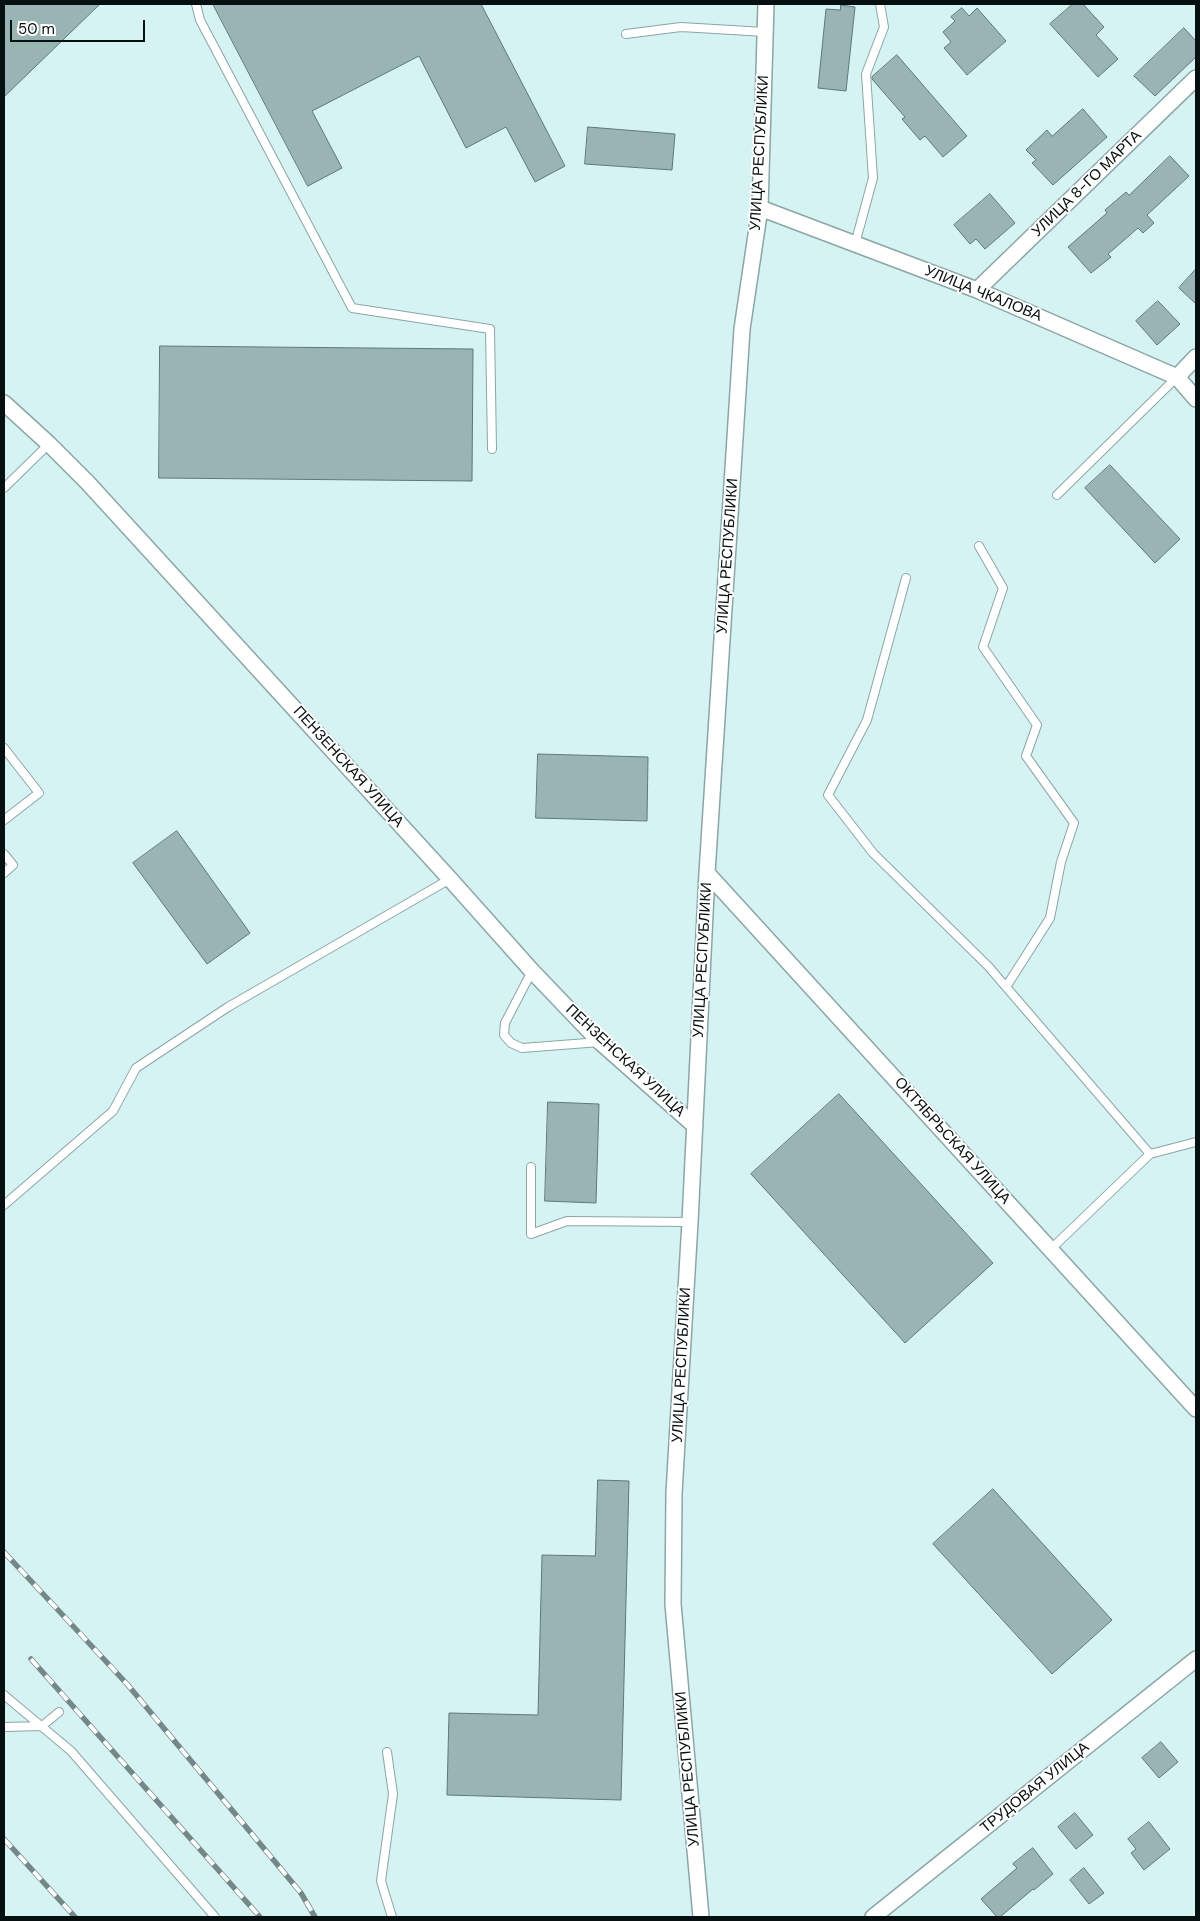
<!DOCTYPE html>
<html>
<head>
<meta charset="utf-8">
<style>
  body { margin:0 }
  #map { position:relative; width:1200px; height:1921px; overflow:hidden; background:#d6f3f3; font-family:"DM Sans",sans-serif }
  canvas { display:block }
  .frame { position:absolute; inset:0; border:5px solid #061010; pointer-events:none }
  .scale { position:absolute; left:10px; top:20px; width:135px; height:22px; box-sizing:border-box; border:2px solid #061010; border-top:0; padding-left:6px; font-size:15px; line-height:18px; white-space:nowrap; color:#061010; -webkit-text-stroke:4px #fff; paint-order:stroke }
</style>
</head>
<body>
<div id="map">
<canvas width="1200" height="1921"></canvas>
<div class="frame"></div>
<div class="scale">50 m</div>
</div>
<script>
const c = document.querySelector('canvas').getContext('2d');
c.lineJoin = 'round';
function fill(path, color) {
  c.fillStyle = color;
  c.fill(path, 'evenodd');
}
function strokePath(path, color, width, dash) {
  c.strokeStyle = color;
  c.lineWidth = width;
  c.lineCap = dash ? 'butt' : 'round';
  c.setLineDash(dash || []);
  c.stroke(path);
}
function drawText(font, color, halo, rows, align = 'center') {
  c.font = font + ' "DM Sans",sans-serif';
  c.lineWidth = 4;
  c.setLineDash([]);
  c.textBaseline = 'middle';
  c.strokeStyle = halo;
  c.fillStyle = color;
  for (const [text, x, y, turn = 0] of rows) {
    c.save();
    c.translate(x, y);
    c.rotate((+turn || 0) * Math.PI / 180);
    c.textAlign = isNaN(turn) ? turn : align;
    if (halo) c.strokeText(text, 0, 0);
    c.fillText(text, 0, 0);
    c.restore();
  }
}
const building = new Path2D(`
  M4 4H100L4 97Z
  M213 4H481L565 166 535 182 506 127 466 148 419 56 312 111 342 168 308 186Z
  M1073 4H1083L1104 27 1096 35 1118 59 1098 77 1050 24Z
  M841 5 855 7 846 91 818 88 826 9 840 10Z
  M962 8 969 16 977 8 1006 41 967 75 944 48 951 42 943 32 955 21 951 17Z
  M1184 28 1196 41V57L1155 96 1134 76Z
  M897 55 967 136 943 157 925 136 920 140 902 119 905 117 872 79V77Z
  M1083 109 1107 137 1053 185 1032 163 1036 160 1026 150 1047 130 1052 136Z
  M588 127 675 134 672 170 585 164Z
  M1170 156 1189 176 1147 215 1154 223 1143 233 1138 228 1108 254 1111 257 1091 273 1068 247 1107 213 1105 210 1126 192 1129 195Z
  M990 194 1015 223 985 249 976 239 970 244 954 225Z
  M1196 269V304L1179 288Z
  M1158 301 1180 324 1157 345 1136 321Z
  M160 346 473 349 472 481 159 478Z
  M1110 465 1180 539 1155 563 1085 488Z
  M538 754 648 757 647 821 536 818Z
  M177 831 250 933 207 964 133 863Z
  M839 1094 993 1263 905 1343 751 1174Z
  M548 1102 599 1104 596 1203 545 1201Z
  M598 1480 629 1481 621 1800 447 1795 449 1713 538 1715 542 1555 595 1556Z
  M993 1489 1112 1620 1052 1674 933 1544Z
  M1161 1742 1178 1762 1159 1778 1142 1758Z
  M1075 1813 1093 1835 1076 1849 1058 1827Z
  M1149 1822 1170 1849 1144 1870 1131 1853 1136 1849 1128 1839Z
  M1033 1848 1053 1874 1034 1890 1033 1889 1000 1917H997L981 1899 1017 1868 1013 1864Z
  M1084 1868 1104 1893 1089 1904 1070 1880Z`);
const service = new Path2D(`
  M196 4 200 20 352 308 490 329 492 449
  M626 34 681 27 765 32
  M855 244 873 178 866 74 884 27 880 4
  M4 488 49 444
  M1057 495 1177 377
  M979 546 1003 588 983 647 1037 725 1026 756 1074 823 1061 862 1050 918 1006 987
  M906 578 867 720 828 795 873 853 988 966 1150 1154 1050 1250
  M4 748 39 793 4 820
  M4 854 13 865 4 873
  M532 971 505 1023 504 1035 511 1043 522 1048 600 1042
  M1150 1154 1196 1142
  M531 1167V1234L567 1221 690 1222
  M4 1205 113 1111 136 1068 228 1007 450 879
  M4 1695 71 1751 215 1917
  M4 1727 42 1726 59 1712
  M387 1752 393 1794 381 1881 392 1917`);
const minor = new Path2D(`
  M760 208 977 290 1177 377 1196 399
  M977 290 1196 78
  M1177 377 1196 357
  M4 403 49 444 88 483 450 879 532 971 600 1042 695 1126
  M707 873 1196 1409
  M701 1917 673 1604 674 1493 690 1222 707 873 742 329 760 208 766 4
  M873 1917 1196 1659`);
const rail = new Path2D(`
  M4 1552 127 1684 301 1893 315 1917
  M31 1659 260 1917
  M4 1839 75 1917`);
const streetNames = [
  ["УЛИЦА РЕСПУБЛИКИ",760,153,-87],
  ["УЛИЦА 8-ГО МАРТА",1087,184,-44],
  ["УЛИЦА ЧКАЛОВА",983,294,22],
  ["УЛИЦА РЕСПУБЛИКИ",728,556,-86],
  ["ПЕНЗЕНСКАЯ УЛИЦА",348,767,48],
  ["УЛИЦА РЕСПУБЛИКИ",703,960,-87],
  ["ПЕНЗЕНСКАЯ УЛИЦА",625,1061,43],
  ["ОКТЯБРЬСКАЯ УЛИЦА",952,1141,48],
  ["УЛИЦА РЕСПУБЛИКИ",682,1365,-87],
  ["УЛИЦА РЕСПУБЛИКИ",688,1769,-95],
  ["ТРУДОВАЯ УЛИЦА",1035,1788,-39]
];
fill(building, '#98b4b3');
strokePath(building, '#5e7877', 1);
strokePath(service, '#8aa6a5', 10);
strokePath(minor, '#8aa6a5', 18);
strokePath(service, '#fff', 8);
strokePath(minor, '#fff', 15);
strokePath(rail, '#748888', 5.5);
strokePath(rail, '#fff', 4, [11]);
drawText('15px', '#061010', '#fff', streetNames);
</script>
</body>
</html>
